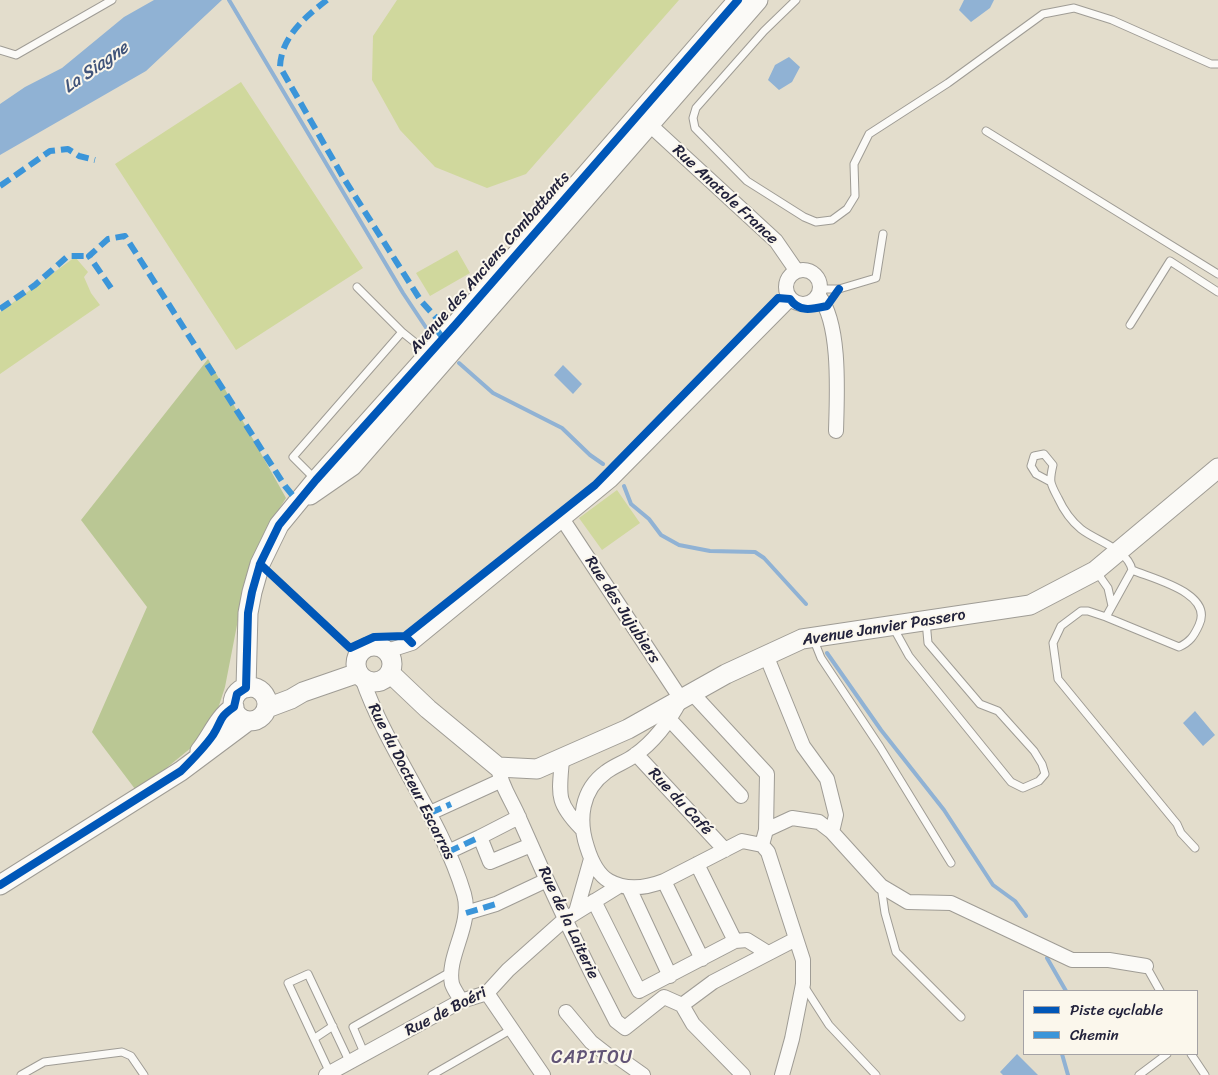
<!DOCTYPE html>
<html>
<head>
<meta charset="utf-8">
<style>
  body { margin:0 }
  #map { position:relative; width:1218px; height:1075px; overflow:hidden; background:#e3ddcc; font-family:Sriracha,sans-serif }
  canvas { display:block }
  .legend { position:absolute; left:1023px; top:990px; width:175px; height:65px; box-sizing:border-box; background:#fbf7ec; border:1px solid #a4a2a5; margin:0; padding:6px 9px; list-style:none; font-size:15px; color:#22223b }
  .legend li { display:flex; align-items:center; gap:10px; height:25px }
  .legend b { width:25px; border:1px solid #a4a2a5 }
</style>
</head>
<body>
<div id="map">
<canvas width="1218" height="1075"></canvas>
<ul class="legend">
<li><b style="height:6px;background:#0057b8"></b>Piste cyclable</li>
<li><b style="height:6px;background:#3b95d9"></b>Chemin</li>
</ul>
</div>
<script>
const c = document.querySelector('canvas').getContext('2d');
c.lineJoin = 'round';
function fill(path, color) {
  c.fillStyle = color;
  c.fill(path, 'evenodd');
}
function strokePath(path, color, width, dash) {
  c.strokeStyle = color;
  c.lineWidth = width;
  c.lineCap = dash ? 'butt' : 'round';
  c.setLineDash(dash || []);
  c.stroke(path);
}
function drawText(font, color, halo, rows, align = 'center') {
  c.font = font + ' Sriracha,sans-serif';
  c.lineWidth = 4;
  c.setLineDash([]);
  c.textBaseline = 'middle';
  c.strokeStyle = halo;
  c.fillStyle = color;
  for (const [text, x, y, turn = 0] of rows) {
    c.save();
    c.translate(x, y);
    c.rotate((+turn || 0) * Math.PI / 180);
    c.textAlign = isNaN(turn) ? turn : align;
    if (halo) c.strokeText(text, 0, 0);
    c.fillText(text, 0, 0);
    c.restore();
  }
}
const green = new Path2D(`
  M397 0H679L526 174 487 188 435 167 400 130 372 80 373 36Z
  M241 82 363 268 236 350 115 164Z
  M457 250 470 273 430 296 416 273Z
  M75 257 88 272 84 277 91 293 100 305 0 374V312Z
  M617 490 640 523 602 550 579 518Z`);
const forest = new Path2D(`
  M208 359 286 498 271 522 243 594 225 687 215 718 192 747 164 770 135 789 92 732 147 607 81 520Z`);
const water = new Path2D(`
  M154 0H222L146 71 0 155V104L25 87 62 68 124 17Z
  M964 0H994L990 8 971 22 959 10Z
  M789 57 800 67 792 82 779 90 768 80 775 65Z
  M563 365 582 384 573 394 554 375Z
  M1195 711 1215 735 1203 746 1183 723Z
  M1017 1054 1038 1075H1003L1000 1072Z`);
const stream = new Path2D(`
  M229 0 403 293 427 329
  M459 363 493 393 562 428 590 455 603 464
  M624 486 631 504 649 519 661 535 679 545 710 551 755 552 764 558 806 604
  M827 653 881 730 944 810 993 885 1015 901 1026 916
  M1047 958 1066 991
  M1062 1054 1068 1075`);
const lane = new Path2D(`
  M796 0 764 31 696 108 693 118 695 128 747 181 804 217 816 222 832 220 847 209 855 196 854 164 869 134 948 83 1043 14 1074 8 1112 20 1211 64H1218
  M0 50 16 55 112 0
  M986 131 1218 274
  M357 287 402 332
  M820 289H839L876 278 883 234
  M1130 325 1170 261 1218 292
  M315 479 293 457 402 332 428 353
  M1049 481 1036 474 1031 466 1034 456 1044 454 1053 465C1049 482 1050 483 1058 498 1064 511 1070 520 1081 529 1096 541 1128 549 1132 570L1106 617 1088 611H1081L1061 626 1053 643 1058 679 1177 824 1181 833 1195 848
  M1096 571 1108 588 1112 606
  M1106 617 1179 647C1190 642 1194 636 1199 625 1214 593 1153 579 1132 570
  M893 627 909 656 1011 782 1023 788 1039 781 1045 774 1042 764 1034 751 998 711 980 704 928 643 926 621
  M813 638 821 658 880 747 951 863
  M881 886 885 913 896 952 961 1017
  M1146 966 1160 991
  M804 986 829 1025 876 1075
  M315 1038 333 1026
  M1191 1054 1205 1075
  M365 1055 353 1027 452 971
  M330 1073 288 983 308 974 350 1063
  M21 1075 44 1062 122 1052 131 1056 144 1075
  M432 1075 512 1029
  M1139 1075 1167 1054`);
const street = new Path2D(`
  M650 125 776 241 796 270
  M786 287a17 17 0 1 1 34 0a17 17 0 1 1-34 0Z
  M819 296C841 324 837 394 836 431
  M563 520 681 699C670 720 655 741 635 755 626 762 615 765 606 772 581 790 578 820 587 847 591 860 597 874 609 881 627 891 646 888 664 881L742 841 762 845 768 852 803 960V984L792 1039 782 1075
  M387 651 412 643 611 480 790 299
  M766 655 803 746 827 779 836 815 832 832
  M362 678C388 753 441 817 464 894 473 925 446 956 452 984 454 990 459 996 461 1001
  M692 693 767 774 766 830
  M670 720 741 796
  M636 754 725 850
  M562 760C559 795 556 802 581 828
  M498 767C501 787 513 802 520 820 550 889 581 954 616 1021L625 1028 664 997 682 1005 693 1024 743 1075
  M430 813 500 781
  M519 817 480 837 490 862 531 845
  M762 845 766 830 792 818 819 822 832 832 881 886 908 902 951 903 1072 960H1109L1146 966
  M448 852 480 837
  M697 864 735 941
  M664 881 702 959
  M629 888 670 976
  M594 901 639 991 735 941 747 940 768 953
  M576 912 591 859
  M466 913 496 904 547 880
  M487 993 543 1075
  M682 1005 713 982 796 939
  M566 1012 591 1042 609 1056 619 1058 643 1075
  M326 1075 461 1001 487 993 508 970 564 920 619 886`);
const secondary = new Path2D(`
  M310 495 352 466 758 0
  M356 664a18 18 0 1 1 36 0a18 18 0 1 1-36 0Z
  M390 673 428 709 498 767 537 769 628 729 726 674 802 639 1030 605 1095 571 1218 468
  M233 704a17 17 0 1 1 34 0a17 17 0 1 1-34 0Z
  M246 688 248 613 252 592 260 564 279 525 316 480 456 324 738 0
  M267 708 291 699 303 692 358 673
  M200 751C212 736 218 718 234 707
  M0 885 181 771 248 721`);
const quiet = new Path2D(`
  M327 0C305 17 281 37 280 67L343 177 421 301 441 323 436 329 443 338
  M0 186 50 151 68 149 79 156 95 160
  M111 288 89 256 108 239 125 236 285 486 298 502
  M0 309 35 285 68 256H89
  M430 813 451 804
  M448 852 480 837
  M466 913 496 904`);
const cycleway = new Path2D(`
  M260 564 350 648 374 637 405 636 412 643
  M405 636 595 485 778 298 790 299C799 313 813 309 827 306L839 289
  M0 885 181 771C192 760 204 748 213 735 222 721 218 718 234 707L237 694 246 688 248 613 252 592 260 564 279 525 316 480 456 324 738 0`);
const streetNames = [
  ["Rue Anatole France",725,195,43],
  ["Avenue des Anciens Combattants",490,263,-49],
  ["Rue des Jujubiers",622,610,57],
  ["Avenue Janvier Passero",884,628,-9],
  ["Rue du Docteur Escarras",411,782,63],
  ["Rue du Café",680,802,47],
  ["Rue de la Laiterie",568,923,65],
  ["Rue de Boéri",446,1012,-27]
];
const waterNames = [
  ["La Siagne",96,68,-35]
];
const neighbourhoodNames = [
  ["CAPITOU",592,1058]
];
fill(green, '#d0d89d');
fill(forest, '#bac794');
fill(water, '#90b2d4');
strokePath(stream, '#90b2d4', 4);
strokePath(lane, '#9f9c95', 9);
strokePath(street, '#9f9c95', 16);
strokePath(secondary, '#9f9c95', 21);
strokePath(lane, '#fbfaf7', 7);
strokePath(street, '#fbfaf7', 14);
strokePath(secondary, '#fbfaf7', 19);
strokePath(quiet, '#3b95d9', 6, [12, 6]);
strokePath(cycleway, '#0057b8', 8);
drawText('16px', '#22223b', '#fbf7ec', streetNames);
drawText('italic 18px', '#40547a', '#fbf7ec', waterNames);
c.letterSpacing = '1px';
drawText('18px', '#615476', '#fbf7ec', neighbourhoodNames);
c.letterSpacing = '0px';
</script>
</body>
</html>
